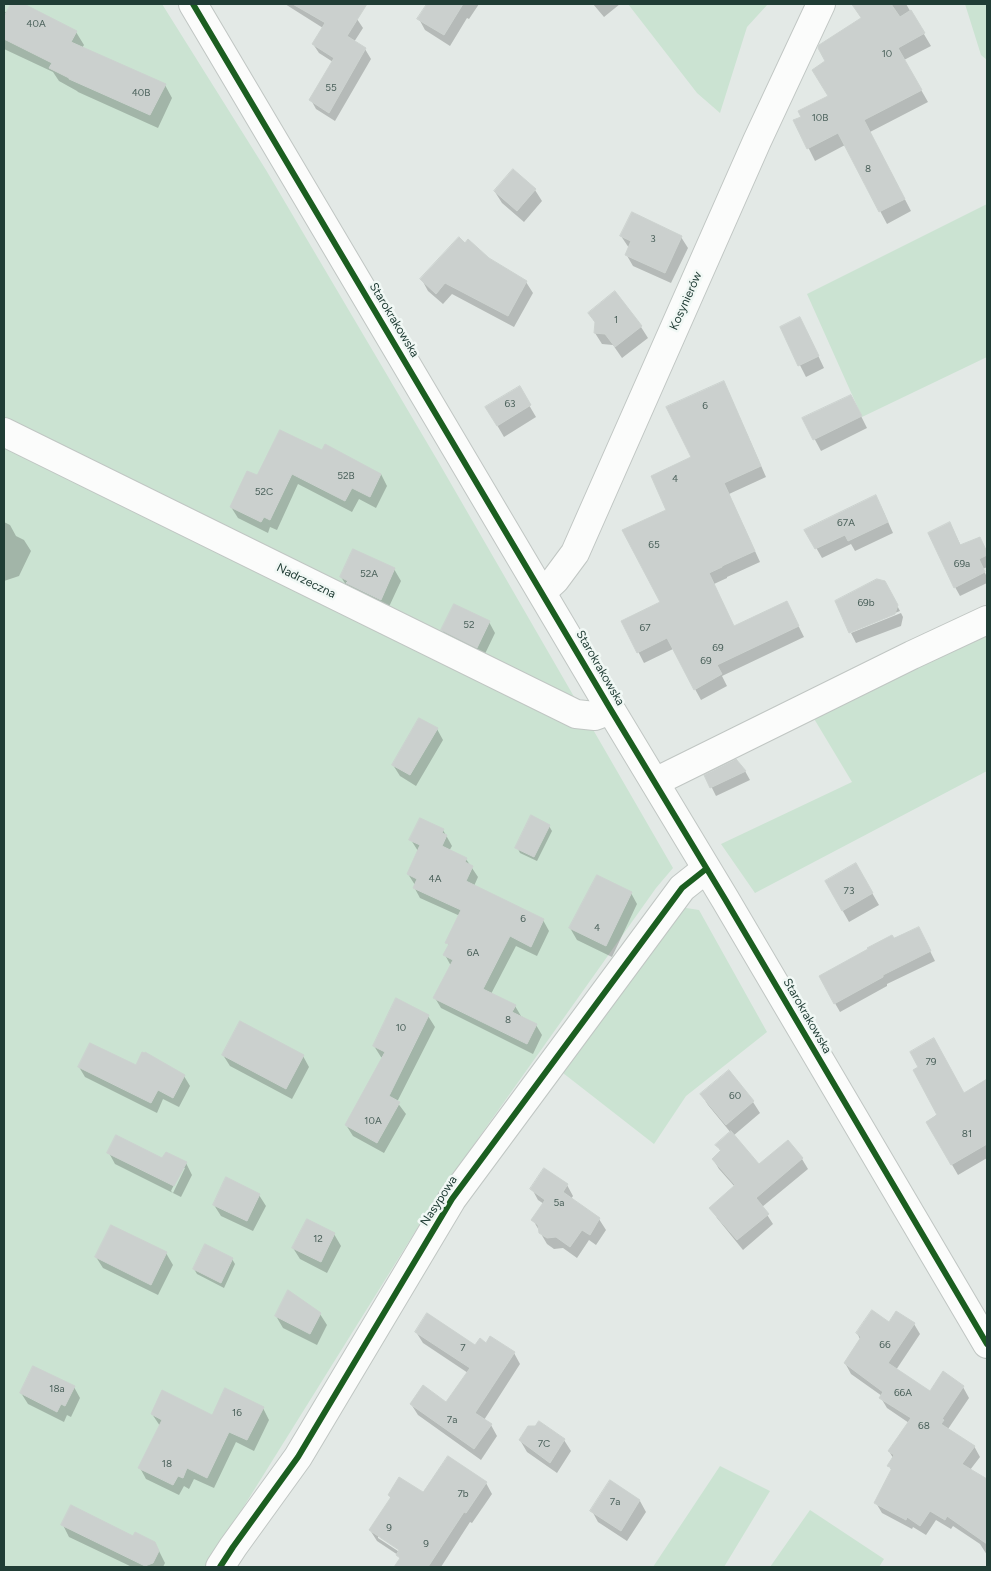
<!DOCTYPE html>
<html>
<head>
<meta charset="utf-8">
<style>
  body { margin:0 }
  #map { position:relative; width:991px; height:1571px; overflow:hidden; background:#e3e9e6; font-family:Figtree,sans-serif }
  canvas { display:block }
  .frame { position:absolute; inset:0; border:5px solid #203d35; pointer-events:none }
</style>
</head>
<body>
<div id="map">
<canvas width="991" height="1571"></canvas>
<div class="frame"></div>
</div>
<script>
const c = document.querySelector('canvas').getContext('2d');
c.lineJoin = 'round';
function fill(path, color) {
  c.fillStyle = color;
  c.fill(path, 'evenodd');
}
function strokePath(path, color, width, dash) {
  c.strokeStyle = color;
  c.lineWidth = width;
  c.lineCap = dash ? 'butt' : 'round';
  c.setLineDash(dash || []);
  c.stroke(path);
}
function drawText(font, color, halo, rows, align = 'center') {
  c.font = font + ' Figtree,sans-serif';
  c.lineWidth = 5;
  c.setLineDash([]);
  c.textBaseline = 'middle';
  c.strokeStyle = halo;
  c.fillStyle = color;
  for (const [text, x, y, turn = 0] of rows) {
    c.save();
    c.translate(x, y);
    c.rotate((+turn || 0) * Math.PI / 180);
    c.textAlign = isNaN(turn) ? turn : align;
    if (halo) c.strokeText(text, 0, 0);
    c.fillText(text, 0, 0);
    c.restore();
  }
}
const green = new Path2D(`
  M4 4H162L266 170 439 463 673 868 656 888 438 1195 206 1567H4Z
  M628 4H768L747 27 720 113 697 93Z
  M965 4H987V60L981 55Z
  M987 204V357L862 417 807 294Z
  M987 629V771L755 893 721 844 852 782 810 712Z
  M680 907 699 910 767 1032 686 1096 654 1144 563 1073 636 964Z
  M720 1466 770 1491 724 1567H653Z
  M810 1510 884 1559 879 1567H770Z`);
const shadow = new Path2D(`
  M12 4H21L76 32 84 45 82 48 165 85 172 98 158 128 78 92 77 91 59 81 53 72 4 49V11L7 13Z
  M285 4H333L357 19 363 28 354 42 365 49 371 59 335 121 316 109 311 100 333 62 319 53 313 44 323 28Z
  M428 4H479L469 19 467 18 450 46 425 30 419 19Z
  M593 4H620L604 17Z
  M858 4H906L931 46 904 60 928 102 870 132 911 211 887 224 845 145 815 161 795 121 803 117 830 97 827 62 862 19 855 6Z
  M535 190 542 201 524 222 502 203 495 192Z
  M621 236 681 237 688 248 671 283 633 266 626 254 629 248Z
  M489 259 526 282 533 293 514 327 452 294 443 304 428 291 422 280Z
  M615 293 641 327 648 338 622 358 613 345 602 344 595 333 596 324 589 313Z
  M781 328 806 330 824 368 806 377Z
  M723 382 729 393 766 477 729 494 760 562 727 577V578L714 584 734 627 792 613 804 637 722 676 727 686 701 700 673 649 644 663 623 622 662 603 667 511 692 458Z
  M519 388 536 417 504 437 487 408Z
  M857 408 867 428 821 451 804 419Z
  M322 452 381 474 387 486 376 508 359 499 352 512 298 484 277 530 270 527 268 533 238 518 231 507 257 477Z
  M881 506 893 533 855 551 851 544 822 558 806 530Z
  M4 522 10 525 16 536 24 540 31 551 19 576 4 581Z
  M950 523 961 546 979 539 987 553V567L983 569 987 577V583L960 596 955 587Z
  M354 550 394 569 401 581 387 611 348 588 341 577Z
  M891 594 900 611 849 631Z
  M901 613 903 617 901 626 856 643 851 633Z
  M489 622 495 633 483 658 449 641 442 630Z
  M437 729 443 740 416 786 400 776 393 765Z
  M745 771 750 780 716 796 706 776Z
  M549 826 552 831 537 861 520 853 517 847Z
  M443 830 452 846 449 851 466 859 478 877 474 886 543 920 549 931 537 956 516 946 491 994 515 1006 521 1016 536 1025 542 1035 533 1054 441 1008 435 998 451 966 445 955 449 946 447 942 460 916 420 898 414 887 415 885 408 874 418 851 411 840Z
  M856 865 879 905 849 922 826 881Z
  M631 893 637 904 612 957 577 940 570 928Z
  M923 937 935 961 887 984V986L840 1012 820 977 893 940Z
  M428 1016 435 1027 397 1102 406 1114 384 1153 353 1136 346 1125 383 1058 381 1057 374 1046Z
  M223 1055 303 1056 309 1067 292 1099 230 1066Z
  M79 1067H136L184 1076 190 1086 179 1107 163 1099 157 1113 85 1077Z
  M728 1072 753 1102 760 1113 733 1136 759 1166 788 1142 802 1159 808 1169 762 1207 773 1224 743 1250 717 1218 711 1208 735 1187 719 1169 713 1159 721 1152 717 1145 731 1133 708 1105 701 1094Z
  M987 1081V1158L958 1175 927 1122 964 1094Z
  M109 1153 186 1163 192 1175 181 1197 115 1164ZM182 1168H185L173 1193 171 1191Z
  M567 1185 573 1196 571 1199 599 1219 606 1230 596 1245 589 1240 577 1258 563 1248 554 1249 547 1244 533 1220 544 1204 538 1200 532 1189Z
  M259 1195 266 1206 253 1231 221 1216 214 1205Z
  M334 1234 341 1246 327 1273 300 1259 293 1248Z
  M166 1253 173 1265 158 1295 103 1268 96 1257Z
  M232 1259 235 1264 224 1288 197 1274 194 1269Z
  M320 1314 327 1325 317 1345 283 1328 276 1316Z
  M889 1324H914L920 1334 896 1370 930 1393 943 1373 963 1387 969 1398 948 1429 974 1446 980 1457 970 1470 987 1481V1508L985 1512 987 1513V1548L986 1547 987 1555 980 1544 953 1526 951 1529 936 1520 926 1535 913 1527 912 1529 882 1513 876 1503 892 1471 889 1466 893 1458 889 1451 909 1423 887 1408 881 1398 882 1396 851 1374 845 1363 860 1339 857 1333Z
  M416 1332 475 1347 514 1353 520 1364 484 1420 491 1425 497 1436 481 1460 418 1415 411 1404H447L468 1373 423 1343Z
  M74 1387 80 1398 71 1417 67 1415 64 1422 28 1404 21 1393Z
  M263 1408 269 1420 254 1451 236 1442 214 1488 194 1479 189 1489 184 1486 179 1495 146 1479 140 1468 160 1426 152 1414 213 1416Z
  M520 1440H564L571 1451 557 1473 527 1452Z
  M611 1482 640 1501 646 1512 627 1541 598 1522 592 1511Z
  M486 1483 492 1494 472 1523 470 1522 441 1567H395L401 1560 398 1555 377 1541 370 1530 391 1499 389 1495 423 1494ZM378 1535 405 1553 404 1555 378 1538Z
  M63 1525 155 1543 165 1563 163 1567H132L69 1537Z`);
const building = new Path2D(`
  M11 4H24L77 31 71 42 166 84 150 115 69 79V78L49 68 52 63 4 39V17Z
  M293 4H367L347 36 366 48 329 113 309 100 334 58 312 44 325 23Z
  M427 4H463L444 35 417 19Z
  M852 4H891L900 17 911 10 925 33 898 48 922 90 864 120 905 199 879 212 838 133 807 149 793 120 801 117 798 111 828 96 812 70 825 61 818 48 819 45 861 18Z
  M513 169 536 189 517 211 494 191Z
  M632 212 682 236 665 273 625 255 631 241 620 236Z
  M459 237 465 243 468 239 489 258 527 281 508 316 445 283 436 294 420 279Z
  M615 291 642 326 615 347 605 334 594 333 595 322 588 313Z
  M800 317 819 356 798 366 780 327Z
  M724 381 761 466 724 483 755 551 722 566V567L709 573 734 626 787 601 799 626 717 665 722 674 694 690 667 638 637 653 621 621 660 602 622 530 666 510 651 476 691 457 666 407Z
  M520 386 531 405 497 426 485 407Z
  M851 395 862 416 813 440 802 418Z
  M280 430 322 450 325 444 381 474 370 497 352 488 345 501 292 474 270 520 264 517 261 522 230 507 247 471 257 475Z
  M876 495 888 522 848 541 845 535 815 549 804 530Z
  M950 522 960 545 980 537 987 552V555L979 559 985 572 954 588 928 533Z
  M353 549 395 568 381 600 346 583 348 581 340 577Z
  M877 579 885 581 898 605 895 614 849 633 835 601Z
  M454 604 490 621 477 648 441 630Z
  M419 718 438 728 410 775 392 765Z
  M736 759 746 771 710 788 704 775Z
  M531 815 550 825 534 857 515 848Z
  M420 818 444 829 442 833 447 835 442 846 467 858 465 862 473 866 466 881 544 919 531 947 510 936 483 989 516 1005 512 1012 537 1024 527 1044 433 998 453 960 443 955 449 944 445 943 461 910 413 888 417 879 407 874 420 845 409 840Z
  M856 863 873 893 842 911 825 881Z
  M597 875 632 892 606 946 569 928Z
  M919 927 931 951 883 975V977L834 1004 819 976 868 949 867 948 892 935 894 938Z
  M396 998 429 1015 389 1096 400 1102 377 1143 345 1125 385 1052 373 1046Z
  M240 1021 304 1055 286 1089 222 1055Z
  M934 1038 964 1093 987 1079V1144L951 1165 926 1122 937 1115 913 1070 918 1067 910 1052Z
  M90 1043 136 1065 142 1052 145 1053V1052L185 1075 173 1098 158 1090 151 1103 78 1067Z
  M729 1070 754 1101 726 1125 700 1094Z
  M731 1131 759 1164 788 1140 803 1158 756 1198 769 1214 737 1240 709 1208 735 1185 712 1159 721 1150 715 1145Z
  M116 1135 162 1158 166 1152 187 1162 174 1186 107 1153Z
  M544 1168 568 1184 563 1192 600 1218 590 1235 582 1230 570 1247 556 1237 547 1238 539 1233 538 1225 531 1220 545 1200 530 1189Z
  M226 1177 260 1194 247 1221 213 1205Z
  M307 1219 335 1233 321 1262 292 1248Z
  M111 1225 167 1252 151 1285 95 1257Z
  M205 1244 233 1258 221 1283 193 1269Z
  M288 1290 321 1313 310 1334 275 1316Z
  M872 1310 889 1322 896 1311 915 1323 888 1363 930 1391 943 1371 964 1386 942 1419 944 1420 941 1424 975 1446 962 1464 987 1479V1544L947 1516 945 1520 930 1511 920 1526 907 1517 906 1520 874 1503 892 1468 887 1466 894 1455 888 1451 911 1418 879 1398 883 1392 844 1363 861 1337 856 1333Z
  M427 1313 475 1345 480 1338 486 1343 490 1336 515 1352 475 1413 492 1424 474 1449 410 1404 423 1385 446 1402 470 1368 415 1332Z
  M33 1366 75 1386 65 1406 61 1404 57 1412 20 1393Z
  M225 1388 264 1407 247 1440 229 1432 207 1478 187 1468 183 1478 178 1476 173 1485 138 1468 162 1420 151 1414 162 1390 212 1415Z
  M539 1421 565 1439 550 1463 519 1440 528 1426H535Z
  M448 1456 487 1482 466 1513 464 1512 428 1567H394L400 1558 396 1555 399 1550 369 1530 391 1497 388 1495 399 1477 423 1492Z
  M610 1480 640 1500 621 1531 590 1511Z
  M71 1505 133 1536 135 1532 155 1542 159 1551 153 1563 145 1566 61 1525Z`);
const minor = new Path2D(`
  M4 432 576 714 595 716 611 710
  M542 592 555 580 575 553 757 141 821 4
  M655 782 912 655 987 620
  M220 1567 233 1547 298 1457 452 1199 682 888 706 869`);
const tertiary = new Path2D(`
  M193 4 611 710 725 899 987 1344`);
const cycleway = new Path2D(`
  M193 4 611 710 725 899 987 1344
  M220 1567 233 1547 298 1457 452 1199 682 888 706 869`);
const numberNames = [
  ["40A",36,24],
  ["10",887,54],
  ["55",331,88],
  ["40B",141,93],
  ["10B",820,118],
  ["8",868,169],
  ["3",653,239],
  ["1",616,320],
  ["63",510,404],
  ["6",705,406],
  ["52B",346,476],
  ["4",675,479],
  ["52C",264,492],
  ["67A",846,523],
  ["65",654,545],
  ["69a",962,564],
  ["52A",369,574],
  ["69b",866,603],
  ["52",469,625],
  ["67",645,628],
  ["69",718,648],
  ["69",706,661],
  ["4A",435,879],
  ["73",849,891],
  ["6",523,919],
  ["4",597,928],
  ["6A",473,953],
  ["8",508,1020],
  ["10",401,1028],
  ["79",931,1062],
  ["60",735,1096],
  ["10A",373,1121],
  ["81",967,1134],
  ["5a",559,1203],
  ["12",318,1239],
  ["66",885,1345],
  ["7",463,1348],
  ["18a",57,1389],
  ["66A",903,1393],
  ["16",237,1413],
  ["7a",452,1420],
  ["68",924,1426],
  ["7C",544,1444],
  ["18",167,1464],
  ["7b",463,1494],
  ["7a",615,1502],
  ["9",389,1528],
  ["9",426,1544]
];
const streetNames = [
  ["Kosynierów",686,301,-66],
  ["Starokrakowska",394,320,59],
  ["Nadrzeczna",306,581,26],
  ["Starokrakowska",600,668,60],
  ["Starokrakowska",807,1016,60],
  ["Nasypowa",439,1201,-57]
];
fill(green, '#cbe3d2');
fill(shadow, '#0003');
fill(building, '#cbd0ce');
strokePath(building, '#ccd2cf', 1);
strokePath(minor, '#c0c6c3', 30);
strokePath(tertiary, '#c0c6c3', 30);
strokePath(minor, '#fbfcfb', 28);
strokePath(tertiary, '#fbfcfb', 28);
strokePath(cycleway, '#1b5e20', 6);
drawText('10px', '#4c625c', null, numberNames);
drawText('12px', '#203d35', '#f1f8f5', streetNames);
</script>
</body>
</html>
